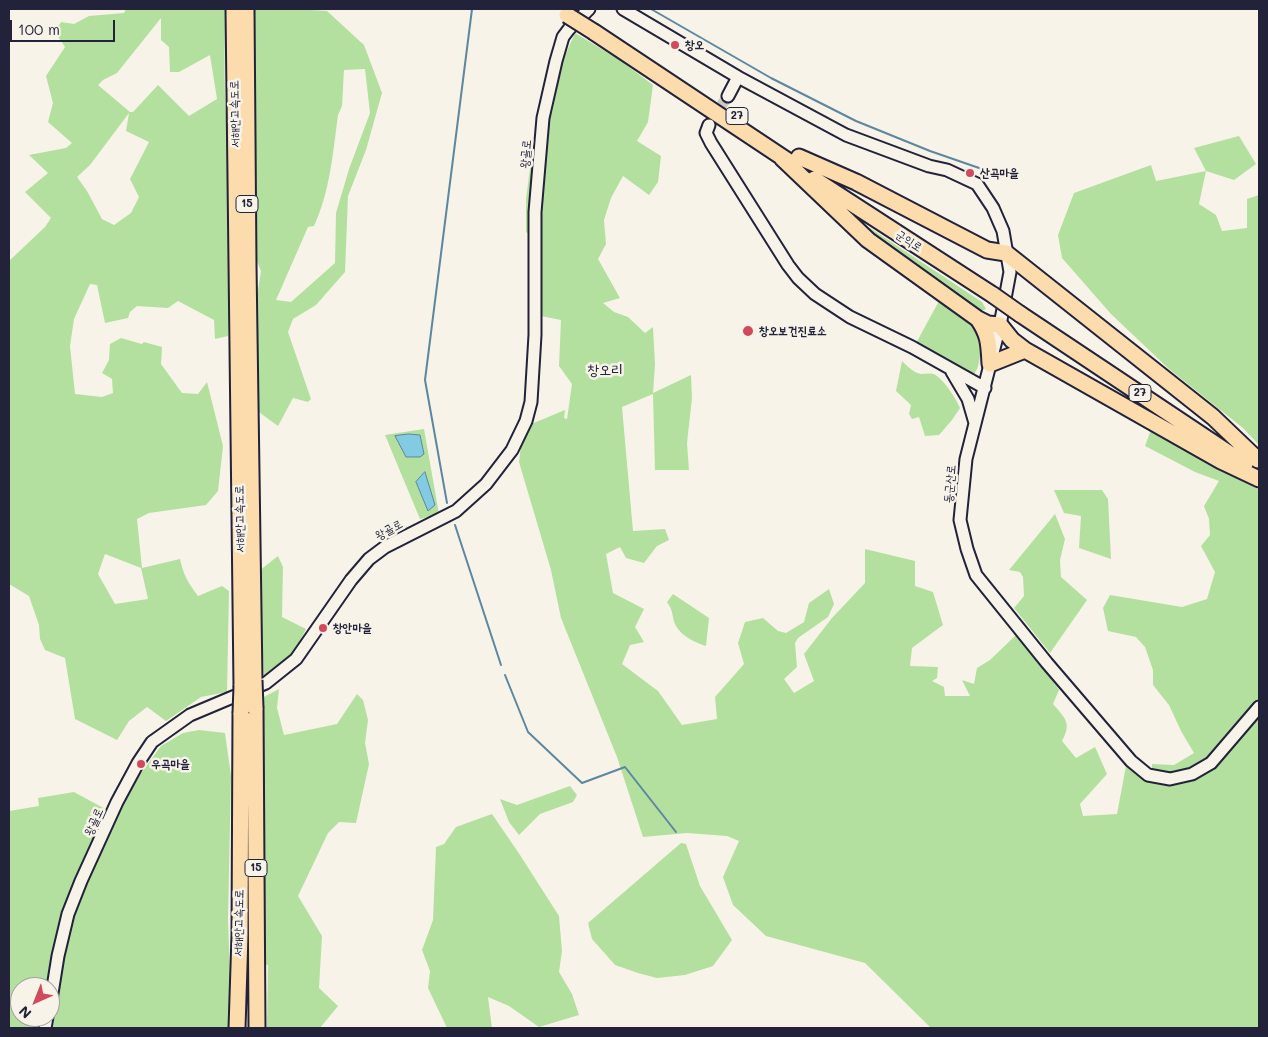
<!DOCTYPE html>
<html>
<head>
<meta charset="utf-8">
<style>
  body { margin:0 }
  #map { position:relative; width:1268px; height:1037px; overflow:hidden; background:#f7f3e8; font-family:Mali,sans-serif }
  canvas { display:block }
  .frame { position:absolute; inset:0; border:10px solid #22223b; pointer-events:none }
  .north { position:absolute; left:10px; top:977px; width:50px; height:50px; box-sizing:border-box; background:#f7f3e8; border:1px solid #a29fa3; border-radius:50%; rotate:224deg; font-size:14px; font-weight:700; line-height:20px; text-align:center; color:#22223b }
  .north::after { content:''; display:block; margin:auto; width:18px; height:22px; background:#d1495b; clip-path:polygon(50% 0,100% 100%,50% 72%,0 100%) }
  .scale { position:absolute; left:10px; top:20px; width:105px; height:22px; box-sizing:border-box; border:2px solid #22223b; border-top:0; padding-left:6px; font-size:15px; line-height:18px; white-space:nowrap; color:#22223b; -webkit-text-stroke:4px #f7f3e8; paint-order:stroke }
</style>
</head>
<body>
<div id="map">
<canvas width="1268" height="1037"></canvas>
<div class="frame"></div>
<div class="north">N</div>
<div class="scale">100 m</div>
</div>
<script>
const c = document.querySelector('canvas').getContext('2d');
c.lineJoin = 'round';
function fill(path, color) {
  c.fillStyle = color;
  c.fill(path, 'evenodd');
}
function strokePath(path, color, width, dash) {
  c.strokeStyle = color;
  c.lineWidth = width;
  c.lineCap = dash ? 'butt' : 'round';
  c.setLineDash(dash || []);
  c.stroke(path);
}
function drawText(font, color, halo, rows, align = 'center') {
  c.font = font + ' Mali,"Poor Story",sans-serif';
  c.lineWidth = 5;
  c.setLineDash([]);
  c.textBaseline = 'middle';
  c.strokeStyle = halo;
  c.fillStyle = color;
  for (const [text, x, y, turn = 0] of rows) {
    c.save();
    c.translate(x, y);
    c.rotate((+turn || 0) * Math.PI / 180);
    c.textAlign = isNaN(turn) ? turn : align;
    if (halo) c.strokeText(text, 0, 0);
    c.fillText(text, 0, 0);
    c.restore();
  }
}
const green = new Path2D(`
  M126 9H225C225 38 224 67 225 96 228 176 234 256 228 336L215 339 214 320 178 301 168 308 137 306 130 312 128 318 105 323 97 285 90 284 74 319 70 346 75 394 102 397 113 393 112 379 102 373 109 360 110 344 121 338 142 344 144 342 162 347 161 364 182 393 198 394 207 382 223 446 218 491 206 505 149 513 137 519 142 568 180 559C183 574 188 583 198 596L222 586 229 591 227 692 201 697 166 721 147 707 129 721 117 740 75 719 65 658 45 650 40 639 39 625 29 596 9 584V261L45 227 51 218 25 192 48 173 29 155 66 148 72 143 48 122 53 103 46 76 65 47 55 32 61 22 74 24 89 16 124 13ZM161 18V40L169 47 170 72H179L210 55 217 99 189 116 158 85 133 112H130L98 85 103 80 117 73ZM129 113 126 131 149 142 130 179 139 197 131 213 114 225 102 219 87 191 77 177 90 165ZM105 554 141 568 148 599 115 604 98 574Z
  M250 9H296L327 11 364 45 382 93 366 150 348 196 345 272 316 305 293 319 288 332 311 399 308 402 293 398 278 426 256 410 255 310 261 271 254 254 257 189 255 133 250 72ZM365 69 370 113 349 169 336 213 335 263 291 302 276 300 308 227 314 226C330 192 333 152 338 115L342 106 344 70Z
  M575 33 620 60 653 85 648 122 637 141 661 156 658 182 649 195 623 176 611 198 604 220 606 244 598 259 620 298 603 303 614 312 628 317 645 333 653 327 655 364 653 393 691 375 692 398 687 443 689 470H655L653 394 622 407 633 531 665 529 669 540 657 546 644 563 626 558 620 547 606 554 613 593 644 609 635 627 644 642 630 645 622 664 658 691 682 725 717 719 715 697 744 664 738 643 745 622 763 618 778 631 786 633 804 622 809 603 829 589 834 604 828 617 798 638 795 643 797 667 784 679 794 693 814 681 804 654 832 618 865 583V549L915 561V586L933 592 943 625 912 648 910 666 938 667 937 678 932 681 944 687 945 696H970L962 680 974 684 977 668 990 660 1016 635 1049 675 1059 690 1053 704C1065 718 1072 723 1062 741L1076 758 1095 747 1107 774 1080 804 1083 816 1117 814 1126 766 1151 782 1152 764 1174 765 1194 753 1181 731 1169 705 1153 685V670L1145 647 1136 637 1108 631 1103 608 1110 595 1182 607 1207 599 1215 572 1201 546 1210 535 1209 519 1204 506 1219 481 1195 472 1145 446 1151 430 1259 490V1028H931L865 963 766 936 733 905 723 877 739 841 727 836 687 833 643 837 617 757 561 618 551 570 519 462 521 446 529 425 565 410 564 418 567 419 572 384 559 366 561 320 541 316 538 272 541 243 526 232V199L534 138 552 113 563 60Z
  M1239 136 1256 164 1234 180 1206 171 1199 204 1216 215 1222 231 1247 228V199L1259 195V445L1243 428 1169 369 1111 314 1062 258 1058 235 1074 193 1151 165 1156 181 1206 171 1194 148Z
  M823 197 982 302 986 309 976 314Z
  M939 301C962 316 984 323 980 355 979 363 978 371 972 376L915 345Z
  M902 361C907 366 914 373 921 374 927 374 932 372 937 376 946 383 955 397 960 408L952 420 939 435 925 436 919 417 912 419 909 414 911 405 896 391Z
  M424 429 439 514 420 519 385 435Z
  M1054 490H1102L1108 499 1111 559 1079 548 1081 516 1064 513Z
  M1055 514 1065 539 1060 560 1061 577 1087 600 1050 653 1014 608 1024 596 1023 577 1020 572 1009 570Z
  M278 556 283 567 282 617 306 629 293 655 264 679 259 571Z
  M673 594 709 618 706 646C693 642 675 633 673 617 672 611 671 608 667 602Z
  M279 689 277 708 284 735 337 724 357 694 363 700 368 720 365 743 369 764 356 823 339 822 328 833 298 896 322 936 319 988 338 1006 320 1028H267L268 965 259 964 260 699Z
  M199 730 225 733 231 776 228 919 231 1005 229 1028H9V811L39 806 38 798 74 792 109 811 72 885 68 907 82 895 131 787 161 746 183 733ZM20 987H50V1017H20Z
  M570 786 577 795 573 802 540 814 519 835 509 822 500 799 517 805Z
  M492 814 520 855 559 916 562 951 559 972 572 994 579 1015 539 1027 509 1006 488 997 492 1028H447L428 988 430 971 422 950 433 920 436 847 444 844 456 827Z
  M681 843 686 844 700 886 732 940 713 966 685 975 657 978 638 973 615 965 592 939 588 923Z`);
const water = new Path2D(`
  M409 434 420 435 424 454 420 457H406L395 436Z
  M425 472 435 505 428 511 416 482Z`);
const stream = new Path2D(`
  M651 9 771 78 856 121 930 151 982 169
  M447 503 425 380 472 9
  M455 525 501 665
  M505 675 528 732 582 783 625 767 676 832`);
const secondaryTunnel = new Path2D(`
  M712 119 728 96`);
const secondary = new Path2D(`
  M623 9 738 77 846 135 929 166 947 170 977 184 993 208 1003 231 1010 272 1000 325 966 459 960 520 967 549 976 575 1047 663 1131 761 1148 775 1170 779 1192 774 1211 763 1259 707
  M728 96 738 77
  M709 125 706 133 711 143 788 265 798 278 815 294 850 317 912 347 985 388
  M952 372 968 399 975 423
  M50 1006 58 956 68 914 81 881 117 802 138 763 152 742 190 715 266 683 296 659 351 580 369 559 385 547 456 511 486 484 512 450 526 421 531 402 535 335V212L543 118 556 61 563 37 569 29 589 9
  M45 1028 47 1017`);
const highway = new Path2D(`
  M234 9 242 686
  M246 9 248 265 254 680
  M594 32 791 163
  M799 157 856 182 987 250 1006 253 1213 417 1258 460
  M782 158 868 240 978 319 988 324 1000 325 1012 340 1025 350 1221 461 1259 479
  M814 179 993 295
  M1020 314 1245 464
  M978 319C989 335 989 344 990 364L1025 350
  M255 708 257 1028
  M237 1028 240 935 241 713`);
const highwayBridge = new Path2D(`
  M567 15 594 32
  M993 295 1020 314
  M254 680 255 708
  M241 713 242 686`);
const markers = [
  [675,45,5,"#d1495b"],
  [970,173,5,"#d1495b"],
  [748,331,6,"#d1495b"],
  [323,628,5,"#d1495b"],
  [141,764,5,"#d1495b"]
];
const shields = [
  [737,116,22],
  [247,204,22],
  [1140,393,22],
  [256,868,22]
];
const shieldNames = [
  ["27",737,116],
  ["15",247,204],
  ["27",1140,393],
  ["15",256,868]
];
const poiNames = [
  ["창오",685,45],
  ["산곡마을",980,173],
  ["창오보건진료소",759,331],
  ["창안마을",333,628],
  ["우곡마을",151,764]
];
const streetNames = [
  ["서해안고속도로",235,114,-91],
  ["왕골로",526,154,-85],
  ["군익로",909,241,33],
  ["동군산로",950,484,-85],
  ["서해안고속도로",240,519,-91],
  ["왕골로",389,530,-29],
  ["왕골로",94,822,-66],
  ["서해안고속도로",239,923,-89]
];
const quarterNames = [
  ["창오리",605,370]
];
fill(green, '#b4e09f');
fill(water, '#82cbe2');
strokePath(water, '#5c879f', 1);
strokePath(stream, '#5c879f', 2);
strokePath(secondaryTunnel, '#ccc9c5', 11, [11, 5.5]);
strokePath(secondary, '#22223b', 15);
strokePath(highway, '#22223b', 19);
strokePath(secondary, '#f7f3e8', 11);
strokePath(highway, '#fcdcac', 15);
strokePath(highwayBridge, '#22223b', 19, []);
strokePath(highwayBridge, '#fcdcac', 15);
for (const [x, y, r, color] of markers) {
  const dot = new Path2D();
  dot.arc(x, y, r, 0, 2 * Math.PI);
  c.fillStyle = color;
  c.fill(dot);
  strokePath(dot, '#f7f3e8', 2);
}
for (const [x, y, w] of shields) {
  const box = new Path2D();
  box.roundRect(x - w / 2, y - 8.5, w, 17, 4);
  c.fillStyle = '#f7f3e8';
  c.fill(box);
  strokePath(box, '#22223b', 1);
}
drawText('bold 11px', '#22223b', null, shieldNames);
drawText('bold 12px', '#22223b', '#f7f3e8', poiNames, 'left');
drawText('12px', '#22223b', '#f7f3e8', streetNames);
drawText('15px', '#22223b', '#f7f3e8', quarterNames);
</script>
</body>
</html>
